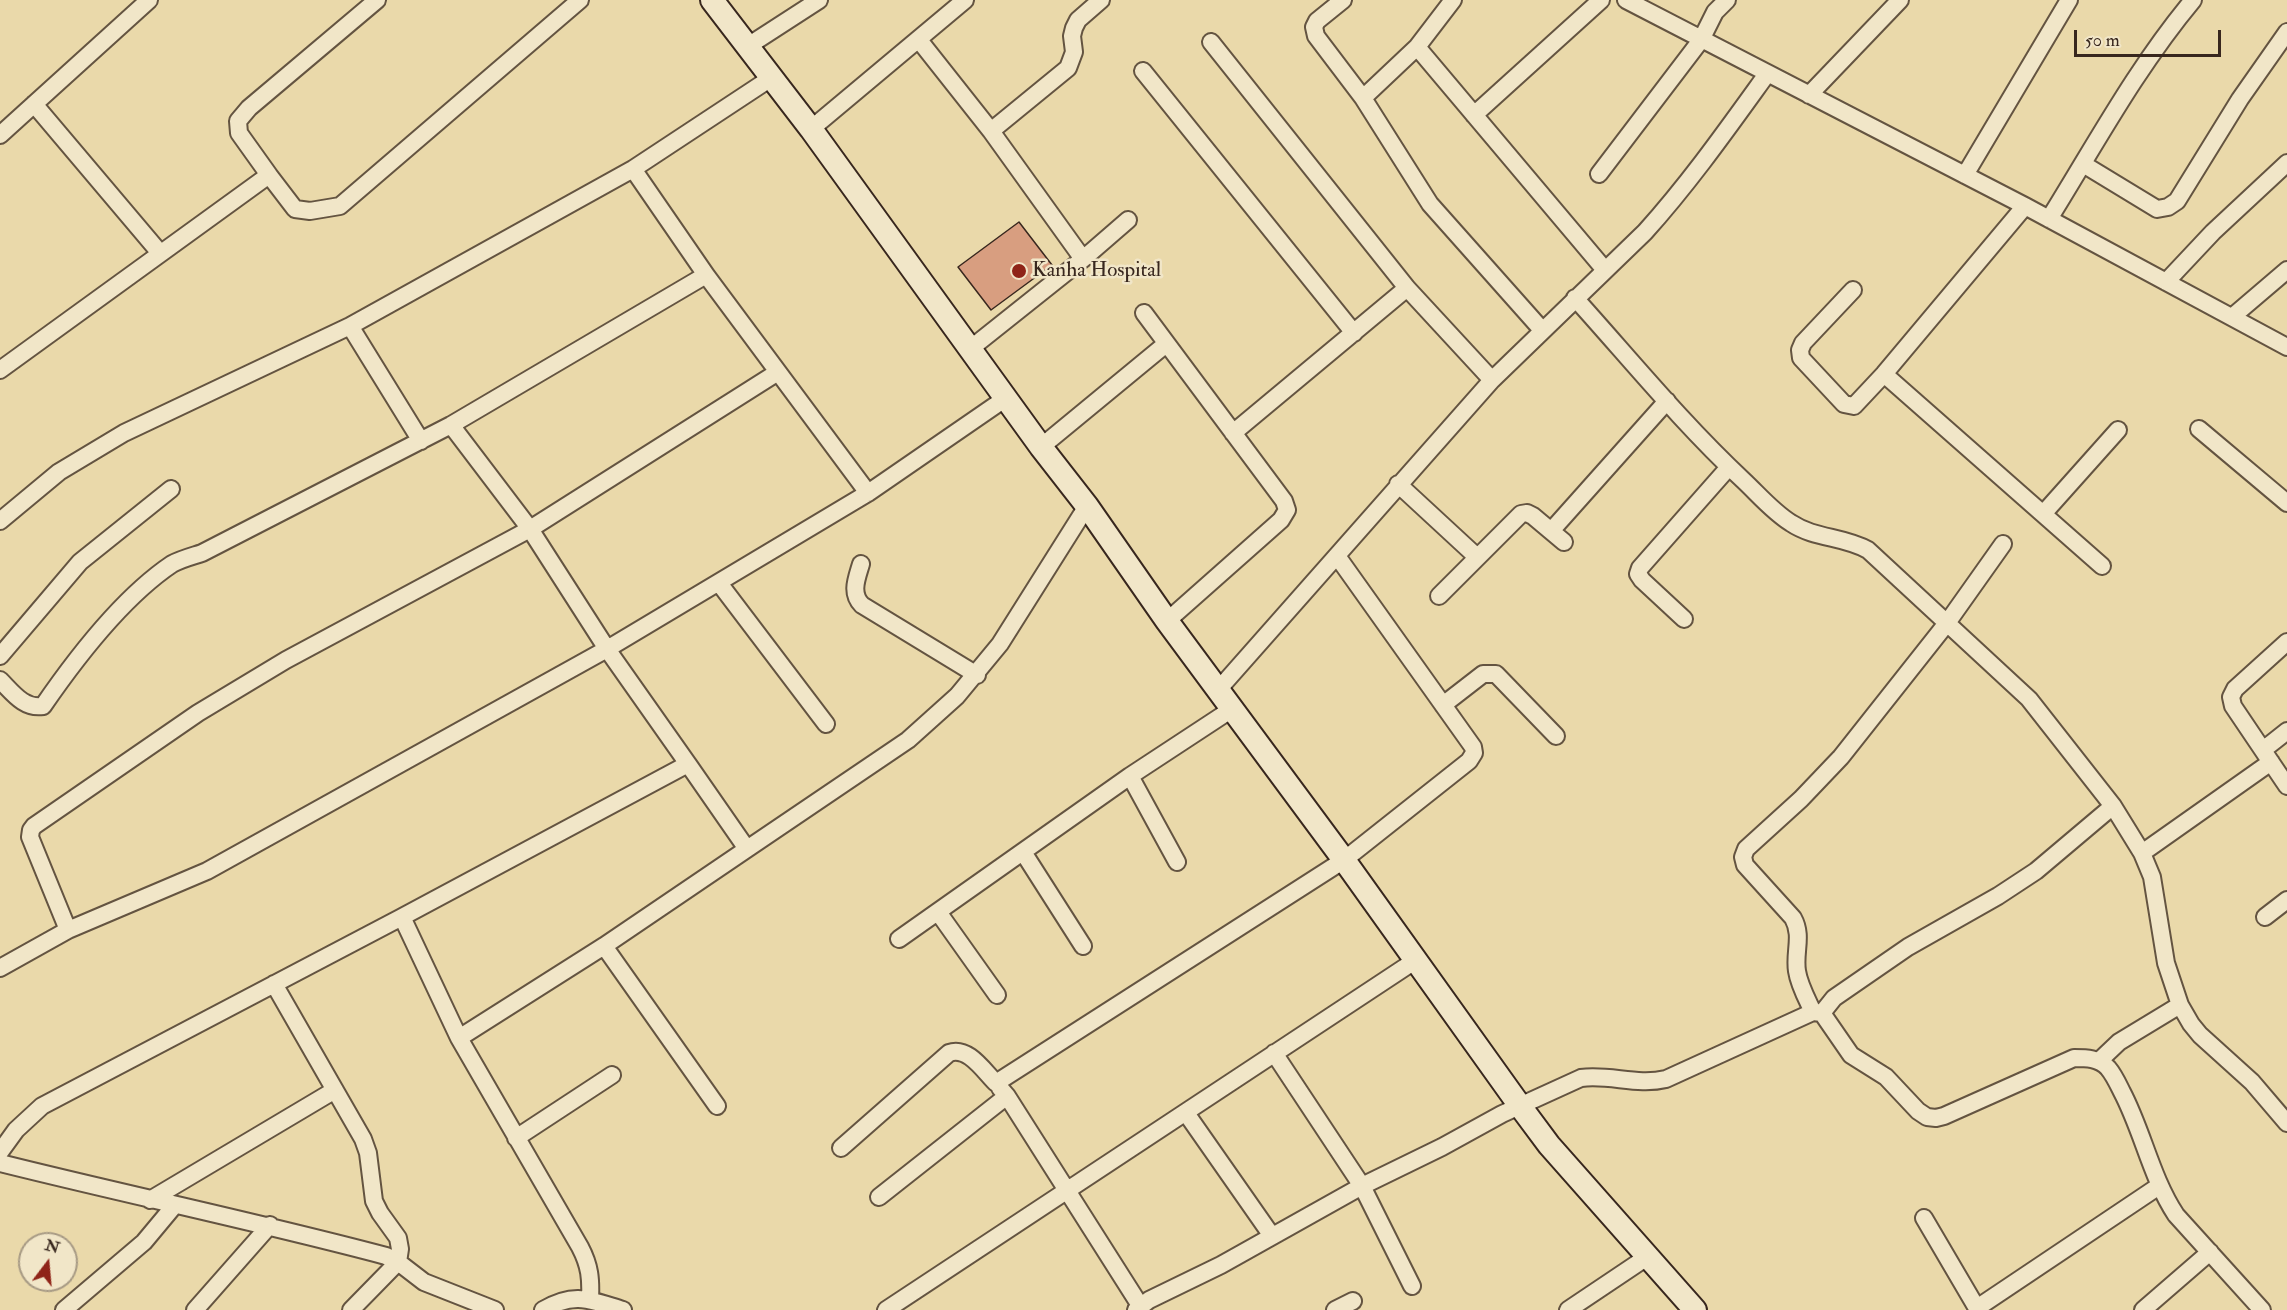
<!DOCTYPE html>
<html>
<head>
<meta charset="utf-8">
<style>
  body { margin:0 }
  #map { position:relative; width:2287px; height:1310px; overflow:hidden; background:#ead9aa; font-family:"IM FELL Double Pica",serif }
  canvas { display:block }
  .north { position:absolute; left:18px; top:1232px; width:60px; height:60px; box-sizing:border-box; background:#f1e6c8; border:2px solid #a79a84; border-radius:50%; rotate:16deg; font-size:16px; font-weight:700; line-height:24px; text-align:center; color:#38271e }
  .north::after { content:''; display:block; margin:auto; width:21px; height:27px; background:#8f2418; clip-path:polygon(50% 0,100% 100%,50% 72%,0 100%) }
  .scale { position:absolute; left:2074px; top:30px; width:147px; height:27px; box-sizing:border-box; border:3px solid #38271e; border-top:0; padding-left:8px; font-size:18px; line-height:21px; white-space:nowrap; color:#38271e; -webkit-text-stroke:4px #f1e6c8; paint-order:stroke }
</style>
</head>
<body>
<div id="map">
<canvas width="2287" height="1310"></canvas>
<div class="north">N</div>
<div class="scale">50 m</div>
</div>
<script>
const c = document.querySelector('canvas').getContext('2d');
c.lineJoin = 'round';
function fill(path, color) {
  c.fillStyle = color;
  c.fill(path, 'evenodd');
}
function strokePath(path, color, width, dash) {
  c.strokeStyle = color;
  c.lineWidth = width;
  c.lineCap = dash ? 'butt' : 'round';
  c.setLineDash(dash || []);
  c.stroke(path);
}
function drawText(font, color, halo, rows, align = 'center') {
  c.font = font + ' "IM FELL Double Pica",serif';
  c.lineWidth = 5;
  c.setLineDash([]);
  c.textBaseline = 'middle';
  c.strokeStyle = halo;
  c.fillStyle = color;
  for (const [text, x, y, turn = 0] of rows) {
    c.save();
    c.translate(x, y);
    c.rotate((+turn || 0) * Math.PI / 180);
    c.textAlign = isNaN(turn) ? turn : align;
    if (halo) c.strokeText(text, 0, 0);
    c.fillText(text, 0, 0);
    c.restore();
  }
}
const building = new Path2D(`
  M1019 222 1052 265 991 310 958 267Z`);
const minor = new Path2D(`
  M1343 0 1317 21 1314 27 1316 36 1363 98 1430 204 1542 330
  M1626 0 2025 206 2287 347
  M919 40 991 131 1083 259
  M1211 42 1407 288 1492 380
  M748 46 819 0
  M1417 47 1605 270
  M1143 71 1354 333
  M1809 95 1900 0
  M1363 98 1417 47 1453 0
  M34 104 160 253
  M1474 115 1601 0
  M811 129 965 0
  M991 131 1068 68 1074 52 1072 36 1074 28 1078 20 1101 0
  M0 135 149 0
  M2083 164 2157 209 2168 207 2177 201 2240 99 2287 32
  M1599 174 1701 40 1715 12 1727 0
  M269 175 239 133 238 121 249 108 377 0
  M1965 175 2069 0
  M2049 219C2095 145 2137 67 2193 0
  M706 275 868 493
  M2166 282 2213 232 2287 163
  M1853 290 1803 343 1800 350 1801 358 1844 404 1854 406 1884 374 2025 206
  M1575 298C1630 359 1683 424 1743 480 1758 494 1773 512 1791 523 1815 539 1843 536 1868 550L2029 699 2113 806 2142 853 2152 877 2166 963 2180 1005 2191 1024 2200 1035 2252 1082 2287 1123
  M1144 313 1284 501 1287 510 1281 520 1167 621
  M2232 317 2287 270
  M350 326 421 441
  M970 349 1083 259 1128 220
  M0 370 269 175 295 209 310 211 340 206 580 0
  M1884 374 2102 566
  M451 425 530 529 607 649 688 764 402 917 459 1038 604 946 747 849 688 764
  M2199 429 2287 503
  M1233 433 1407 288
  M1041 447 1166 344
  M1398 484 1477 557
  M2043 514 2118 430
  M0 521 59 472 124 433 350 326 633 169 771 78
  M1551 531 1667 401
  M861 564C857 578 850 593 862 605L977 675
  M719 583 826 724
  M1439 596 1521 514 1527 513 1533 516 1564 542
  M1684 619 1642 580 1638 574 1640 568 1729 467
  M2287 642 2235 689 2231 697 2233 706 2287 786
  M0 656 80 562 171 489
  M0 680C13 693 24 709 43 706 76 658 123 597 172 564 181 559 193 556 202 553L451 425 706 275 633 169
  M1218 690 1492 380 1645 232C1690 182 1728 128 1767 74
  M1443 705 1483 674H1496L1556 736
  M2263 750 2287 731
  M1130 776 1177 862
  M747 849 908 740 957 696 1000 644 1087 506
  M1023 852 1083 946
  M2142 853 2271 762
  M938 912 997 995
  M2265 917 2287 900
  M68 930 30 837 31 830 34 826 198 713 286 660 530 529 778 372
  M899 939 1130 776 1232 709
  M604 946 717 1106
  M0 968 68 930 207 871 607 649 868 493 1006 398
  M274 984 363 1139 368 1153 374 1201 380 1213 398 1238 400 1249 398 1262 351 1310
  M1813 1012C1807 999 1799 985 1797 971 1794 952 1803 936 1793 918L1745 865 1743 857 1746 849 1801 799 1841 757 1947 623 2003 544
  M1822 1013 1834 998 1908 947 1998 896 2036 871 2113 806
  M459 1038 580 1247C590 1266 591 1279 590 1300
  M1274 1053 1362 1186 1412 1286
  M2099 1061 2119 1042 2180 1005
  M1007 1096 1141 1307
  M1186 1113 1272 1236
  M516 1138 612 1075
  M841 1148 949 1053C968 1046 983 1070 996 1083L1344 860 1469 761 1474 753 1473 747 1337 556
  M0 1152 16 1130 42 1106 402 917
  M0 1163C128 1195 258 1222 386 1256L398 1262 424 1282 495 1310
  M879 1197 1007 1096 1000 1088
  M150 1200 335 1090
  M1924 1218 1978 1310
  M1977 1308 2159 1186
  M64 1310 144 1242 174 1206
  M195 1310 270 1225
  M543 1310C575 1291 590 1300 623 1310
  M886 1310 1416 960
  M1136 1310 1149 1300 1221 1265 1362 1186 1442 1147 1502 1114 1581 1078C1610 1074 1637 1086 1666 1079L1813 1012 1822 1013 1851 1055 1886 1077 1918 1111 1927 1117 1936 1118 1944 1116 2074 1058C2086 1058 2099 1058 2108 1068 2114 1075 2118 1084 2122 1092 2143 1132 2151 1177 2176 1215L2262 1310
  M1335 1310 1353 1301
  M1568 1310 1647 1257
  M2143 1310 2210 1252`);
const secondary = new Path2D(`
  M712 0 811 129 1041 447 1087 506 1167 621 1344 860 1520 1106 1549 1145 1695 1310`);
const markers = [
  [1019,271,8,"#8f2418"]
];
const poiNames = [
  ["Kanha Hospital",1032,271]
];
fill(building, '#d89e80');
strokePath(building, '#38271e', 1.5);
strokePath(minor, '#645441', 20);
strokePath(secondary, '#38271e', 26);
strokePath(minor, '#f1e6c8', 16);
strokePath(secondary, '#f1e6c8', 22);
for (const [x, y, r, color] of markers) {
  const dot = new Path2D();
  dot.arc(x, y, r, 0, 2 * Math.PI);
  c.fillStyle = color;
  c.fill(dot);
  strokePath(dot, '#f1e6c8', 2);
}
drawText('21px', '#38271e', '#f1e6c8', poiNames, 'left');
</script>
</body>
</html>
